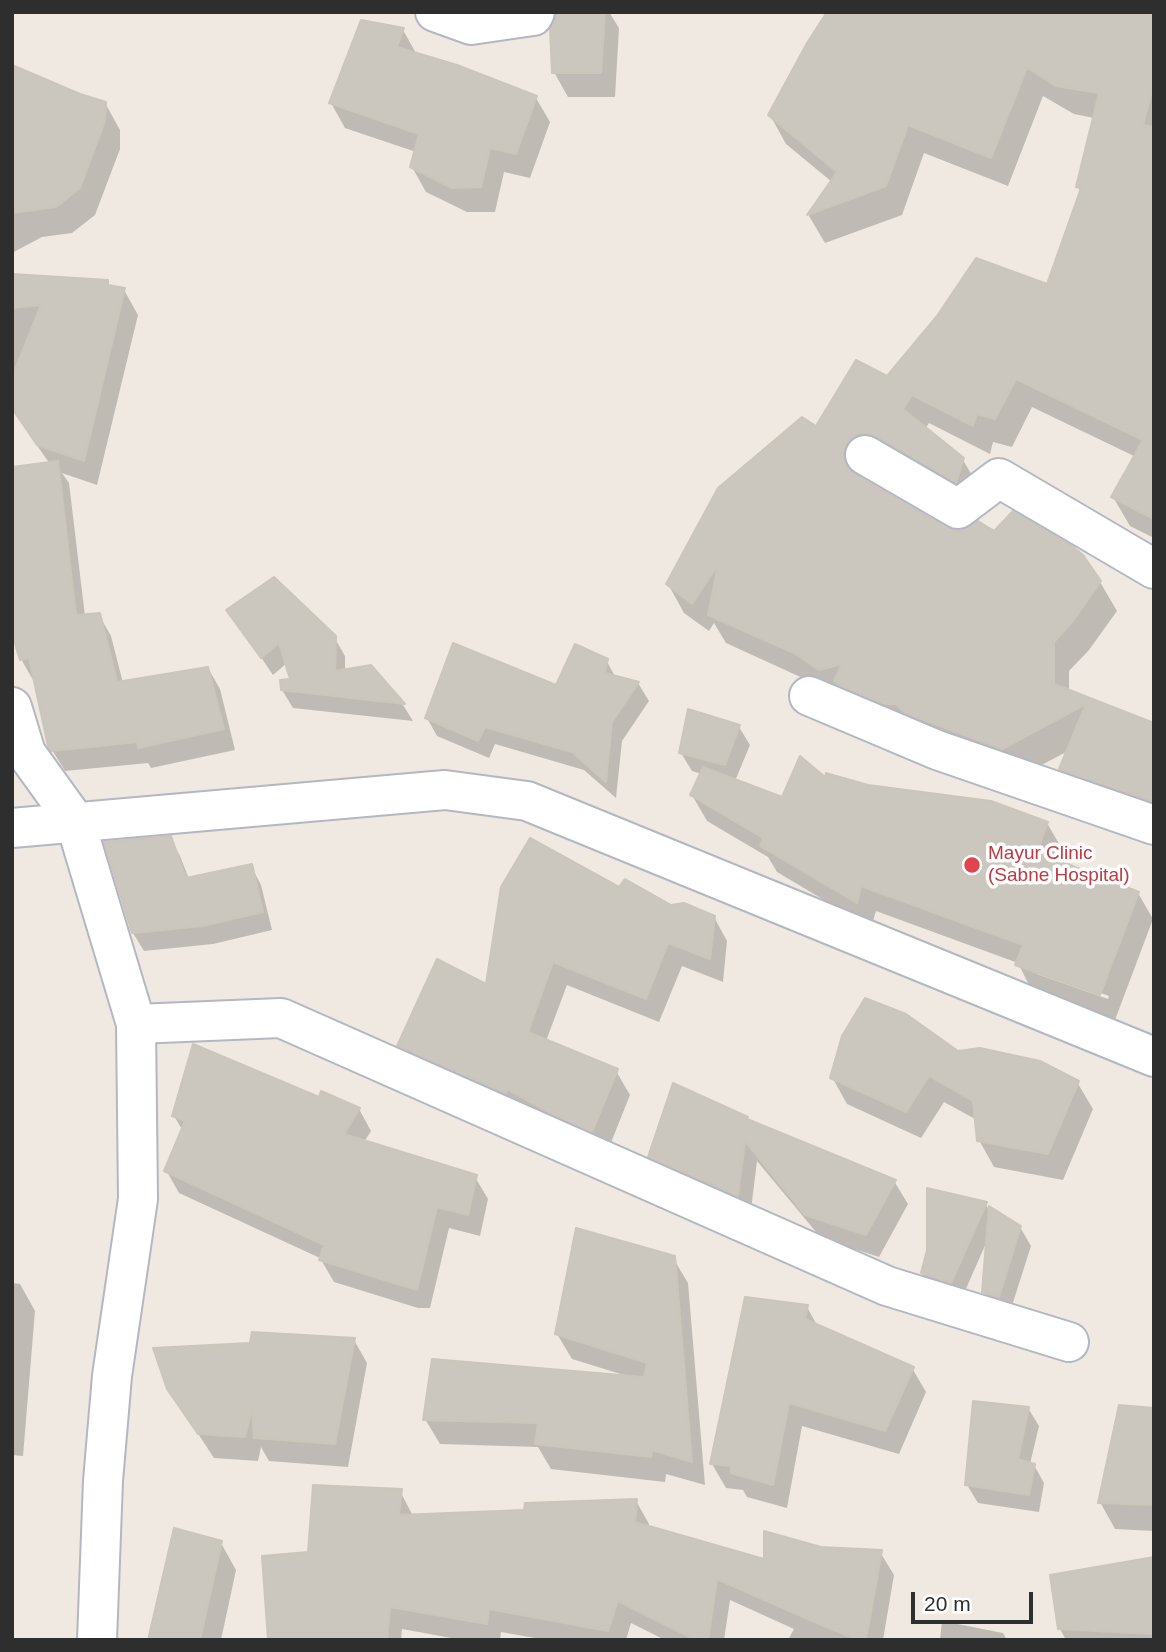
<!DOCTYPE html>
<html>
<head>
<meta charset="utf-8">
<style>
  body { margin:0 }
  #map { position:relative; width:1166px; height:1652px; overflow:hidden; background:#efe9e1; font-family:Arial,sans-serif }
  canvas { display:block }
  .frame { position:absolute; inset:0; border:14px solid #2e2e2e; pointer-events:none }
  .scale { position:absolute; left:911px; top:1592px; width:122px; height:32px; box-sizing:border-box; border:4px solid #2e2e2e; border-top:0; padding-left:9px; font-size:21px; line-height:24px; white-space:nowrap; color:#2e2e2e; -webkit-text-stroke:5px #fff; paint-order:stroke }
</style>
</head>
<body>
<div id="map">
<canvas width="1166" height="1652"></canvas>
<div class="frame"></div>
<div class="scale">20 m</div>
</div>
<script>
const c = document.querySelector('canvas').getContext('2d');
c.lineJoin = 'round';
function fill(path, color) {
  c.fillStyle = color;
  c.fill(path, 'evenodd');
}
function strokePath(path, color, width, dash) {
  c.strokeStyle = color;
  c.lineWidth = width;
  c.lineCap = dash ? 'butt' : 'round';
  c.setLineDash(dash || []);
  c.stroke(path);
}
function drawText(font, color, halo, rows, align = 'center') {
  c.font = font + ' Arial,sans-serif';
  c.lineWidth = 7;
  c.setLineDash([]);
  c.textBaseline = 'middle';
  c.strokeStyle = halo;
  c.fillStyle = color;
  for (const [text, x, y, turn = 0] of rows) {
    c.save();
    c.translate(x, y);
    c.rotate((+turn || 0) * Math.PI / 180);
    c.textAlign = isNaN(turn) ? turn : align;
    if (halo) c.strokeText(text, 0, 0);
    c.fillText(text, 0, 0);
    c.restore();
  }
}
const shadow = new Path2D(`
  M502 12H609L619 28 615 97H568L554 72 557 16Z
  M1154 12V538L1130 526 1113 497 1136 457 1032 407 1012 447 993 442 990 454 929 423 925 429 963 460 980 489 974 509 862 472 860 479 947 530 1100 582 1117 611 1089 650 1069 671V692L1154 737V824L1077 797 1060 769 1068 751 1019 777 726 643 714 623 709 631 684 613 668 584 816 429 887 378 1048 287 1081 192 1077 186 1094 118 1074 114 1043 96 1008 186 924 153 902 215 825 243 809 216 832 182 786 144 770 115Z
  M403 30 417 55 536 98 550 122 530 178 504 172 495 212H467L426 192 412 167 416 152 345 128 331 103Z
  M12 67 79 96 105 103 120 130V149L95 215 72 233 42 237 12 253Z
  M12 276 124 290 138 315 97 485 62 473 69 483 85 616 99 615 111 636 123 683 208 668 220 689 235 750 151 768 148 763 65 771 49 745 36 680H33L21 659 50 464 12 410Z
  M229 610 334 637 345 656V671L370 667 403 705 413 721 293 708 282 690 292 680 287 663 273 675Z
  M606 660 616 678 638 683 649 701 622 741 616 798 584 770 495 744 489 758 437 736 427 718 557 687Z
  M739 727 750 745 735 781 783 799 826 781 1047 823 1062 849 1057 862 1138 893 1153 919 1115 1020 1032 991 1018 963 876 911 871 928 777 872 768 857 707 821 692 795 702 774 692 771 681 753ZM1037 970 1109 996 1108 999 1037 974Z
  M170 838 180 856 189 879 251 866 261 885 272 930 213 944 144 951 133 933Z
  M620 890 671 907 714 917 727 941 723 982 682 966 659 1022 567 985 546 1041 616 1071 630 1095 606 1155 413 1069 399 1045 487 986Z
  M957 1053 1077 1082 1093 1109 1063 1180 994 1167 979 1140 977 1120 944 1102 921 1138 847 1104 832 1077Z
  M320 1099 359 1109 371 1131 364 1142 475 1177 488 1199 480 1236 449 1228 430 1308H418L334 1282 320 1258 179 1193 166 1170 183 1131 174 1116Z
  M746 1118 748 1121 894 1181 908 1204 879 1257 821 1238 757 1161 750 1218 664 1180 650 1156Z
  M985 1203 990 1212 1020 1227 1031 1246 1009 1315 994 1310 984 1292 987 1241 961 1300 933 1291 922 1273Z
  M673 1258 688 1283 705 1485 666 1474 665 1482 551 1469 538 1447 440 1444 425 1419 627 1376 572 1359 557 1334Z
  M12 1283 20 1284 35 1311 23 1456 12 1455Z
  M807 1307 818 1327 912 1368 926 1392 899 1454 802 1426 787 1508 747 1497 743 1490 726 1488 712 1464Z
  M354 1340 367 1363 348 1467 269 1461 261 1447 258 1461 214 1458 168 1388Z
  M1028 1408 1039 1426 1030 1464 1034 1465 1044 1483 1039 1512 978 1503 967 1485Z
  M1154 1410V1531L1115 1529 1100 1502Z
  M400 1491 413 1516 526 1512 636 1501 649 1524V1527L766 1561 820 1549 880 1552 894 1575 883 1640H788L794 1629 730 1600 724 1640H665L631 1623 626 1640H546L501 1632 500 1640H462L402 1629 401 1640H270L310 1554Z
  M221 1543 236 1570 221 1640H150Z
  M1154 1558V1640H1066L1060 1629Z
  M942 1621 1003 1633 1007 1640H940Z`);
const building = new Path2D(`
  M557 12H605L601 73H552L550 29Z
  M827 12H1154V83L1143 125 1154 127V519L1111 497 1143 440 1016 379 995 419 977 414 973 426 912 395 903 409 964 458 956 483 876 436 866 433 854 436 846 443 843 454 846 465 854 474 947 528 960 531 978 521 994 531 1013 511 1072 546 1083 555 1101 581 1073 621 1054 642V684L1154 723V802L1059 769 1086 704 1002 749 905 713 896 704H885L841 686 834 681 842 664 819 670 794 653 708 615 718 565 692 604 666 584 718 488 802 417 816 426 856 360 887 376 937 316 976 258 1047 284 1081 188 1076 187 1099 93 1056 86 1027 68 991 158 908 125 886 186 807 215 837 172 768 115 807 43Z
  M361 20 404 28 397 47 457 65 537 96 516 154 490 148 481 187 452 188 410 167 419 134 329 103Z
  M12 65 80 94 106 102 105 121 80 188 56 207 12 213Z
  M12 274 108 280V285L125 288 84 461 37 445 12 408V377L41 305 12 308Z
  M58 461 76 615 100 613 117 682 208 667 224 729 138 748 137 742 51 751 48 746 29 658 20 660 12 634V467Z
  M274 577 336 636 335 671 371 665 405 704 281 690 280 680 290 679 279 643 261 658 226 610Z
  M453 643 556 685 575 644 608 659 605 673 639 682 612 722 606 782 572 752 485 727 478 741 425 718Z
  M688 709 740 725 725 765 679 753Z
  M800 756 825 777 826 773 868 785 991 801 1048 822 1037 852 1139 892 1100 995 1015 965 1023 945 861 886 857 903 760 846 763 838 690 795 703 767 782 797Z
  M171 836 186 878 252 864 263 912 202 926 132 933 104 842Z
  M530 838 619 887 625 879 671 905 684 903 715 916 710 959 668 943 646 999 553 962 528 1032 618 1069 592 1132 546 1111 507 1089 506 1093 397 1046 437 959 486 984 501 887Z
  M865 998 906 1014 958 1051 980 1048 1040 1061 1079 1081 1048 1154 977 1141 973 1101 929 1076 906 1112 830 1078 842 1036Z
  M193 1044 319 1097 321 1091 360 1108 344 1134 477 1175 468 1215 437 1207 417 1290 319 1260 324 1245 164 1171 185 1121 172 1116Z
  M673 1083 748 1117 747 1119 896 1180 866 1235 805 1215 745 1141 738 1196 648 1157Z
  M927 1188 987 1202 951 1283 921 1273 927 1250Z
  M989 1206 1021 1226 999 1297 982 1292Z
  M576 1228 675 1256 692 1462 652 1450 651 1457 535 1444 538 1423 423 1420 432 1359 644 1377 647 1363 555 1334Z
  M745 1297 808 1305 805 1319 914 1367 885 1431 789 1403 773 1485 731 1473V1466L710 1464Z
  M252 1332 355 1338 335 1444 254 1438 252 1408 245 1437 198 1434 167 1389 153 1348 250 1343Z
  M973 1401 1029 1407 1018 1459 1035 1464 1029 1495 965 1485Z
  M1119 1405 1154 1408V1505L1098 1503Z
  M313 1485 402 1489 399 1515 524 1510 525 1503 637 1499 635 1522 764 1559V1531L821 1547 882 1550 866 1640H858L810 1620 717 1579 708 1640H696L618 1601 608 1631 489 1609 487 1624 390 1607 387 1640H268L262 1556 308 1552Z
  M174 1528 222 1541 200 1640H148Z
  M1154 1557V1634L1058 1629 1050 1575Z`);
const minor = new Path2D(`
  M435 12 471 25 533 16 535 12
  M865 455 958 509 999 478 1154 569
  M809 696 937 750 1154 825
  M12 707 26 753 75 821 136 1024 138 1199 112 1376 103 1481 97 1640
  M12 828 445 790 527 801 1154 1057
  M136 1024 281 1018 887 1286 1069 1342`);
const markers = [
  [972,865,9,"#e0444e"]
];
const healthNames = [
  ["Mayur Clinic",988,854],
  ["(Sabne Hospital)",988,876]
];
fill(shadow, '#0003');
fill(building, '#cbc7bf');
strokePath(building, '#cbc5ba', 2);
strokePath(minor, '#b4b7c1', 42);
strokePath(minor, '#fff', 38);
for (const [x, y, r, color] of markers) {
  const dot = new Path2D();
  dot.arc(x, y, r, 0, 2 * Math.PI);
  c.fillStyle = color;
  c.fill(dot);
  strokePath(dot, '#fff', 2.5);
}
drawText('19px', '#be3a42', '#fff', healthNames, 'left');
</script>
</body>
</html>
